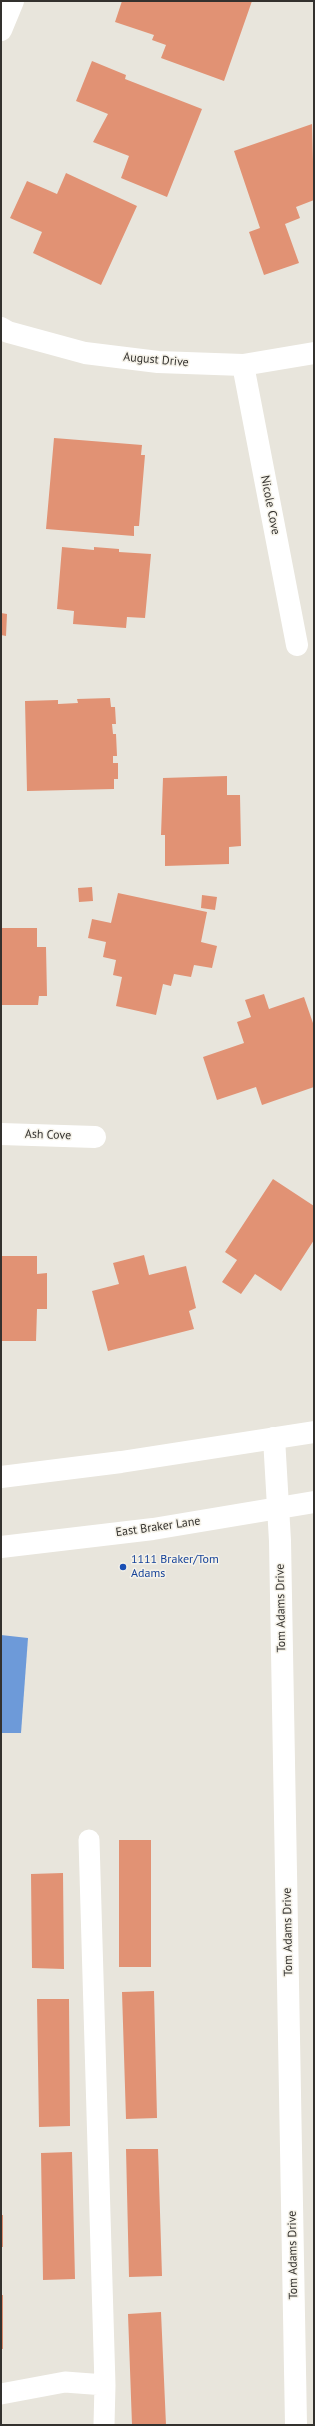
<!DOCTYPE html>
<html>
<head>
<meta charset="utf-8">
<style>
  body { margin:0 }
  #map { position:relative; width:315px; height:2426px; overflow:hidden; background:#e8e5dc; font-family:"PT Sans",sans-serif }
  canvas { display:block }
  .frame { position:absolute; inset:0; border:2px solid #33312e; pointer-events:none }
</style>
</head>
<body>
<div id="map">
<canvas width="315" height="2426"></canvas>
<div class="frame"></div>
</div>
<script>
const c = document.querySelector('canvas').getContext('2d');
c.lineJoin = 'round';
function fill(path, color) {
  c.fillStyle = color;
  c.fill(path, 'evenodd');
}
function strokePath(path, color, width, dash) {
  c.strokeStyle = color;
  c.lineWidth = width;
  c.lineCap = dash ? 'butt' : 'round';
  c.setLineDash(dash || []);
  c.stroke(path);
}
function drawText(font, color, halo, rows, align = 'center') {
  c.font = font + ' "PT Sans",sans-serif';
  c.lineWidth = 3;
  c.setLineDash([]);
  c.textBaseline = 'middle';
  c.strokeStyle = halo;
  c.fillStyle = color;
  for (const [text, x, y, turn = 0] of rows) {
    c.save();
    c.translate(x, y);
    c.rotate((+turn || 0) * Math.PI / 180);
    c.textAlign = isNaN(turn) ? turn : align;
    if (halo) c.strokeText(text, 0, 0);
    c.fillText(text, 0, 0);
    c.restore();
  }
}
const water = new Path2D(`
  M1 1635 28 1638 21 1733H1Z`);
const building = new Path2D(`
  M122 1H252L224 81 161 58 166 45 152 40 154 35 115 22Z
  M92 61 126 75 125 79 202 109 167 197 121 178 129 156 93 142 108 114 76 101Z
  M312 124 314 200 296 207 300 218 285 224 299 263 264 275 249 232 260 228 234 151Z
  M66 173 137 206 101 285 33 253 42 232 10 218 27 181 57 194Z
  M54 438 142 445 141 455H145L139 526H134V536L46 529Z
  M62 547 94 550V547L119 549V552L151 554 145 618 127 617 126 628 73 624 74 611 57 609Z
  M1 613 7 614 6 636 1 635Z
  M110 698 111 707H115L116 724H112L113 734H116L117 756H113V763H118V779H114V789L27 791 25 701 58 700V704L78 703 77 699Z
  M227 776V795H240L241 846 229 847V864L165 866V835H161L163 778Z
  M92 887 93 901 79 902 78 888Z
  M118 893 207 912 201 942 217 946 212 968 194 965 191 977 174 974 171 986 163 984 156 1015 116 1006 122 977 113 975 116 960 103 957 106 942 88 938 92 919 111 923Z
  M202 895 217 897 215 910 201 908Z
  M1 928H37V947H46L47 996H39L38 1005H1Z
  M264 994 269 1009 304 997 314 1026V1087L262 1105 256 1087 217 1100 203 1057 244 1043 237 1022 251 1017 245 1000Z
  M273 1179 314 1206V1240L281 1291 255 1274 241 1294 222 1282 237 1260 225 1252Z
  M144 1255 149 1275 186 1266 196 1308 189 1311 194 1329 108 1351 92 1291 119 1284 113 1263Z
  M1 1256H37V1274L47 1273V1309H37L36 1341H1Z
  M119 1840H151V1967H119Z
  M63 1873 64 1969 32 1968 31 1874Z
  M154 1991 157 2118 126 2119 122 1992Z
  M37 1999H69L70 2126 39 2127Z
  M126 2149H158L162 2276 129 2277Z
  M72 2152 75 2279 43 2280 41 2153Z
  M1 2215H3V2247H1Z
  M1 2295H3V2349H1Z
  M161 2312 166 2425H132L128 2314Z`);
const service = new Path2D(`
  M89 1840 105 2385 104 2425
  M1 2394 65 2382 105 2385`);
const minor = new Path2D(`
  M1 30 13 1
  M1 328 8 332 85 353 158 362 243 365 314 353
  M243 365 297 645
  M1 1134 95 1137
  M274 1438 280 1541 296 2425`);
const secondary = new Path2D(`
  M1 1477 121 1462 314 1432
  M1 1547 153 1529 314 1502`);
const markers = [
  [123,1567,4,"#1a4fb4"]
];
const streetNames = [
  ["August Drive",156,360,5],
  ["Nicole Cove",270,505,79],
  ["Ash Cove",48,1135,2],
  ["East Braker Lane",158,1527,-8],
  ["Tom Adams Drive",281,1608,-91],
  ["Tom Adams Drive",288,1932,-91],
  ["Tom Adams Drive",293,2255,-91]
];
const transitNames = [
  ["1111 Braker/Tom",131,1560],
  ["Adams",131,1574]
];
fill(water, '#6d9ad9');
fill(building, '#e19274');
strokePath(service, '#fff', 21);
strokePath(minor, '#fff', 22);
strokePath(secondary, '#fff', 22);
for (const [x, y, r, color] of markers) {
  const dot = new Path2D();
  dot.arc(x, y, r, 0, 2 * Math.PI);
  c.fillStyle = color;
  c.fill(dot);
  strokePath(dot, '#f5f2e9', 1.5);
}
drawText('12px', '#33312e', '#f5f2e9', streetNames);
drawText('12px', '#164399', '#f5f2e9', transitNames, 'left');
</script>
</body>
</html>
